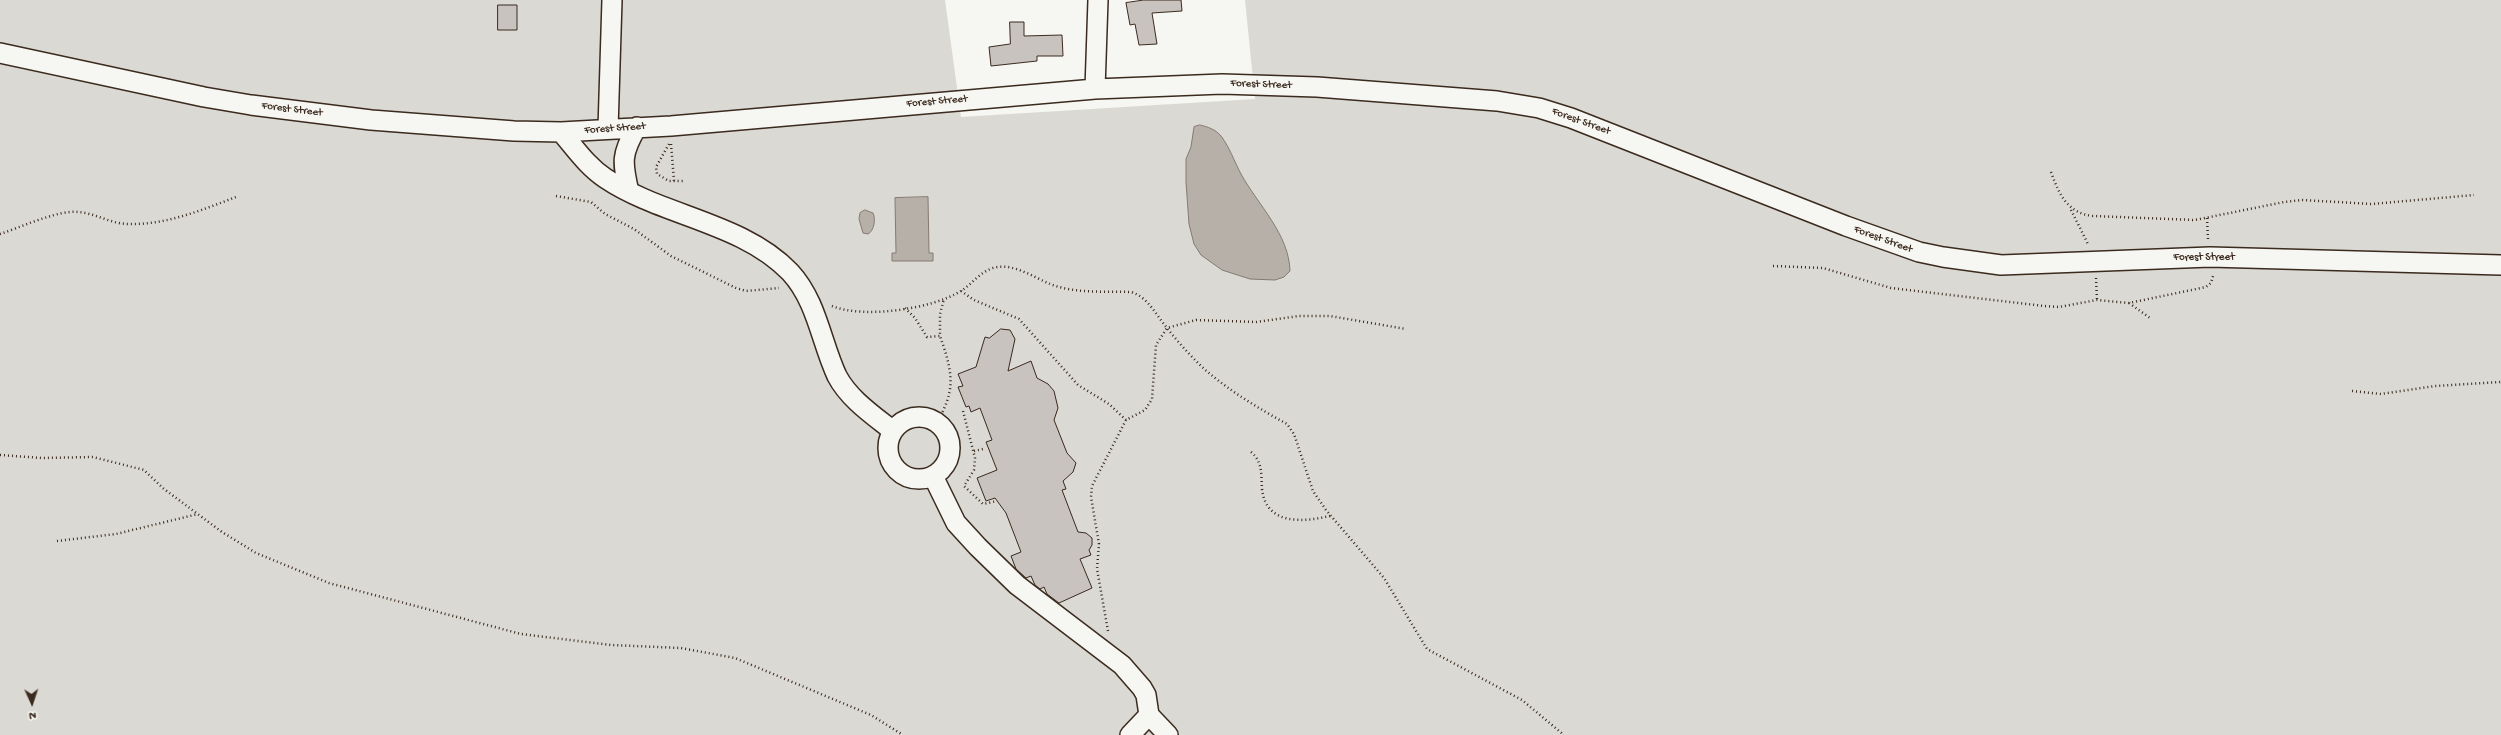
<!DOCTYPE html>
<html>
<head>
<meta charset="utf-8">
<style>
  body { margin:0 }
  #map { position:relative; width:2501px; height:735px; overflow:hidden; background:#f6f6f2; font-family:"Gochi Hand",sans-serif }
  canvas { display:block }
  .north { position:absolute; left:12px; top:683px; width:40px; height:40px; -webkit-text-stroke:3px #f6f6f2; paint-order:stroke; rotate:177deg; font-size:11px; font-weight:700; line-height:16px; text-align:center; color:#3b2a1e }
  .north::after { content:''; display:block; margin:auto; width:14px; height:18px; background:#3b2a1e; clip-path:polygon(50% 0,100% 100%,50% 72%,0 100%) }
</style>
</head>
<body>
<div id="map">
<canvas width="2501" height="735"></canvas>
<div class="north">N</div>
</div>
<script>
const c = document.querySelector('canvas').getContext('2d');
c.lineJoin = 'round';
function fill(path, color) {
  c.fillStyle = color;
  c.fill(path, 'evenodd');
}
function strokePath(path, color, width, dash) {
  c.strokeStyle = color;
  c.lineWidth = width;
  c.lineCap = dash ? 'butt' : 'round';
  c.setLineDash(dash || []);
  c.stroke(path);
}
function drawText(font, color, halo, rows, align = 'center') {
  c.font = font + ' "Gochi Hand",sans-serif';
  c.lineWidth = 3;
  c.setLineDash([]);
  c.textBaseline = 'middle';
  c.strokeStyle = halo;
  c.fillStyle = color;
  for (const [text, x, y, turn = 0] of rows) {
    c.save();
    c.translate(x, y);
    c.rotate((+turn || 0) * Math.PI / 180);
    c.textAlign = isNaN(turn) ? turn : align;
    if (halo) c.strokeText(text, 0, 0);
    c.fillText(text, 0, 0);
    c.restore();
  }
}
const green = new Path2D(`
  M0 0H945L961 117 1255 99 1245 0H2501V735H0Z`);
const water = new Path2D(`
  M1200 125C1208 127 1215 129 1221 136 1230 148 1234 161 1241 174 1258 205 1289 234 1290 271L1284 277 1275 280 1250 279 1222 270 1201 255 1194 244 1189 224 1186 182V159L1191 147 1194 127Z
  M928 197 929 253H933V261H892V253H896L895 198Z
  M865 210 873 213C876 219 874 231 868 234L863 233 859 219 860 213Z`);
const building = new Path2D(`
  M1144 0H1181L1182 11 1152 13 1157 44 1139 45 1135 24 1130 25 1126 3Z
  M498 5H517V30H498Z
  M1010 22H1024V36L1062 35 1063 56H1037V61L991 66 989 47 1010 44Z
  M1001 329 1010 330 1015 339 1008 371 1031 361 1037 378 1048 384 1054 391 1058 408 1054 420 1067 453 1076 463 1073 472 1063 481 1066 489 1062 490 1078 532 1086 533 1092 538V545L1089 550 1091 555 1080 559 1092 588 1059 603 1047 594 1044 587 1040 589 1035 585 1031 576 1026 578 1016 569 1011 556 1021 552 1006 513 995 498 986 501 977 478 997 470 986 442 992 440 980 408 971 412 969 406 966 407 958 387 963 386 958 374 976 367 985 337 989 338Z`);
const path = new Path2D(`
  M669 144 656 167 657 174 669 181H683
  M671 144 674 181
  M2051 172C2059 194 2067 213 2093 216L2195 220 2284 202 2302 200 2372 204 2474 195
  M556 196 591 202 605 214 634 229 671 256 736 288 746 291 779 288
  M2071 210 2088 244
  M2207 218 2208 239
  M0 234C21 227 49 214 70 212 92 210 108 224 129 224 166 225 202 210 236 197
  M1773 266 1823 268 1891 288 2044 306 2059 307 2097 300 2129 303 2206 287 2211 283 2213 276
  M2096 278 2097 300
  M961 291 974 300 1019 319 1078 385 1109 404 1126 420
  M2129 303 2150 318
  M832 306C864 319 932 309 961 291 972 284 980 272 993 268 1012 262 1033 277 1050 284 1076 294 1104 291 1131 292 1148 297 1156 315 1167 328 1177 341 1189 354 1201 366 1226 389 1258 408 1287 424L1294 434 1313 491 1326 510 1384 578 1427 649 1522 700 1564 735
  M905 308 915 318 927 337 940 336V314L944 299
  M2352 391 2381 394 2435 386 2501 382
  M963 411 975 458 974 470 964 486 983 504 997 501
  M938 423C941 414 947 404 949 394 954 376 946 353 940 336
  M974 451 983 449
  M1251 452C1263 462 1261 475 1262 489 1266 526 1304 522 1330 516
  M0 455 42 458 93 457 144 470 164 489 222 532 256 553 329 583 521 634 611 645 681 648 735 658 871 715 903 735
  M57 541 116 534 198 514
  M1108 631 1097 569 1099 544 1091 497 1092 486 1126 420 1145 410 1152 399 1156 345 1167 328 1196 320 1256 322 1299 316H1330L1406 329`);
const minor = new Path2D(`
  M0 53 204 97 251 105 371 120 514 131 561 132 671 126 1095 89 1222 84 1317 87 1497 101 1539 108 1571 118 1846 226 1919 252 1943 257 2001 265 2210 257 2501 265
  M1095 89 1098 0
  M608 129 612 0
  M561 132C575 148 587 166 605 178 661 216 742 222 790 272 817 301 821 342 837 376 849 399 873 415 893 431
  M629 192C622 162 621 154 637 127
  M888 448a31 31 0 1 1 62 0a31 31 0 1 1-62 0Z
  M933 476 956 523 978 547 1017 585 1122 665 1142 688 1146 695 1149 715 1168 735
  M1130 735 1149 715`);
const streetNames = [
  ["Forest Street",1261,85,2],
  ["Forest Street",937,102,-5],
  ["Forest Street",292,110,7],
  ["Forest Street",1581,122,20],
  ["Forest Street",615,129,-4],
  ["Forest Street",1883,240,20],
  ["Forest Street",2204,258]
];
fill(green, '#dad9d3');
fill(water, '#b6b0a9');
strokePath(water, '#857a71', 1);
fill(building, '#c8c3be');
strokePath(building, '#3b2a1e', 1);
strokePath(minor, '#3b2a1e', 22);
strokePath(path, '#3b2a1e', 2.5, [1, 3]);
strokePath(minor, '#f6f6f2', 19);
drawText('11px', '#3b2a1e', '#f6f6f2', streetNames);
</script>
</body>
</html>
